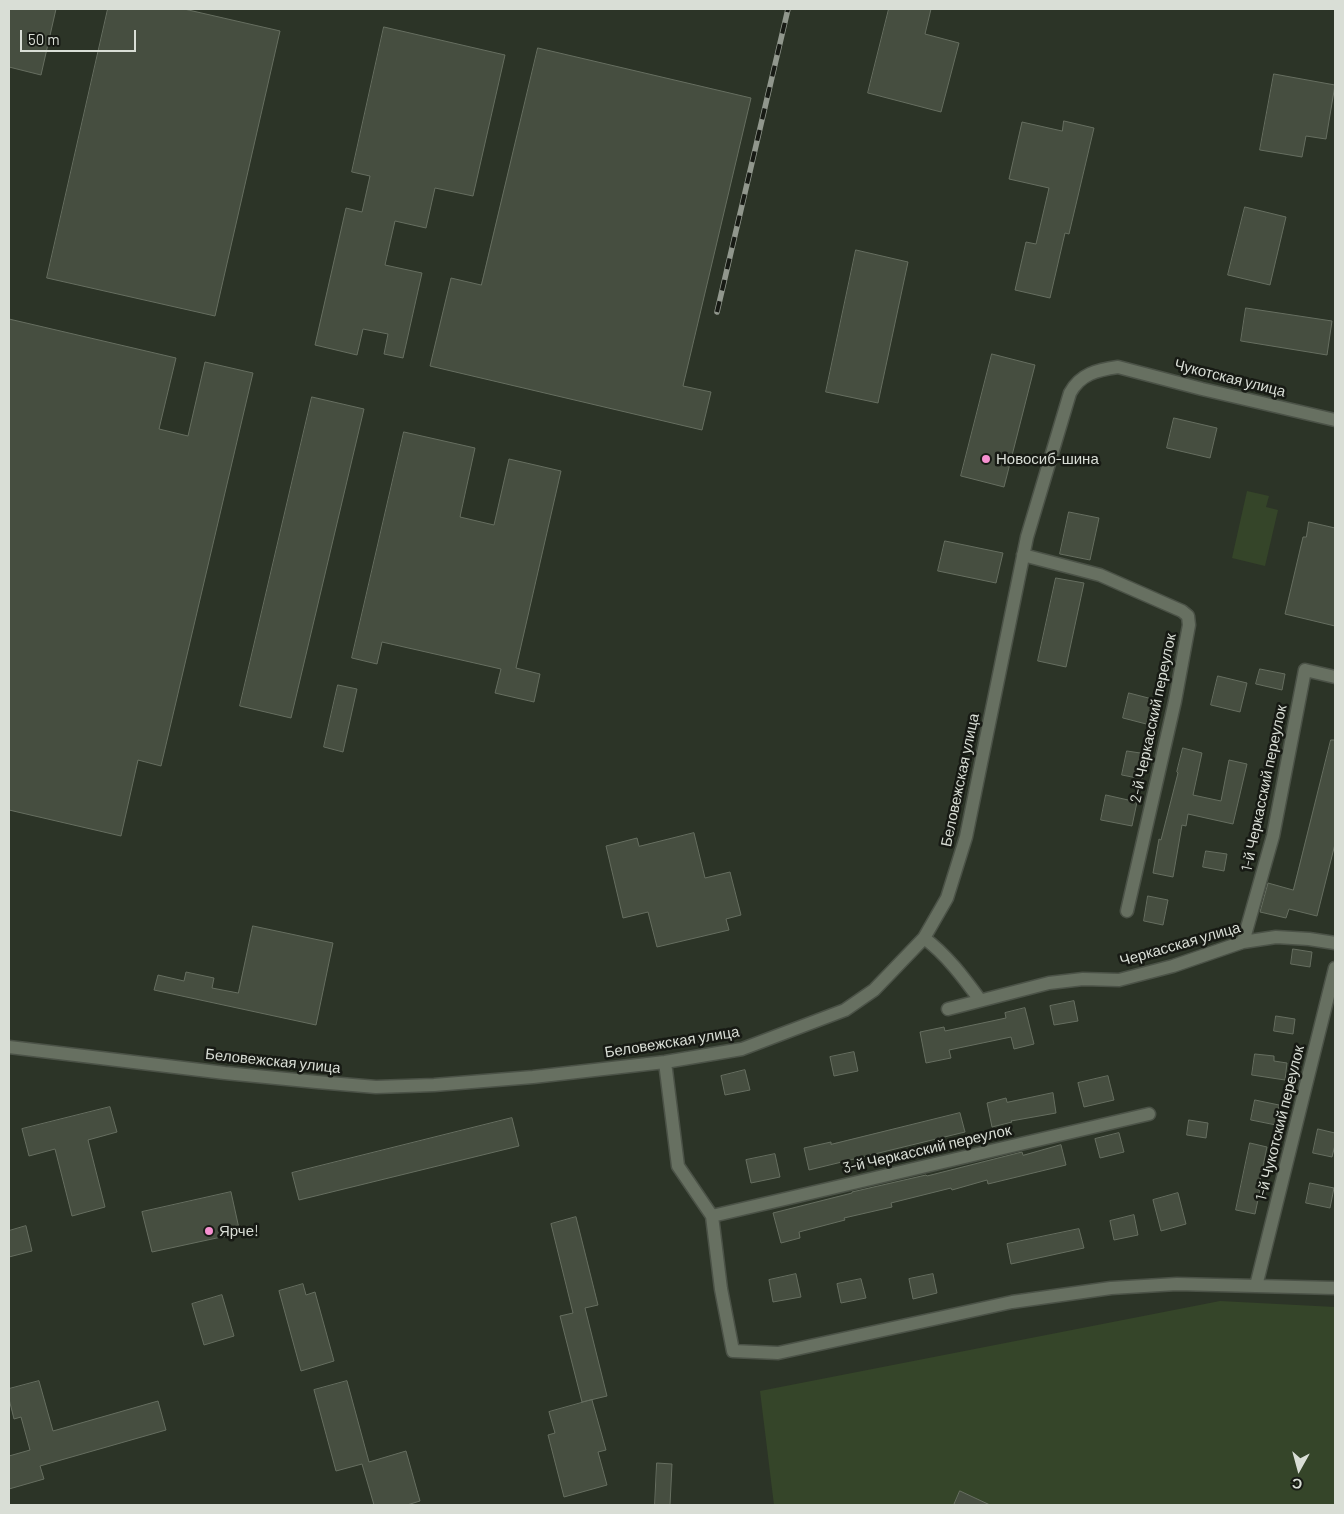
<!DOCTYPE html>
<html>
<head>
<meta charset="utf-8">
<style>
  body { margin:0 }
  #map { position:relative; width:1344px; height:1514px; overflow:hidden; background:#2c3427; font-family:Barlow,sans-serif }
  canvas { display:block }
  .frame { position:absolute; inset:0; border:10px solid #d9ded6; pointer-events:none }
  .north { position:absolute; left:1274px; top:1444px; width:50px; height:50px; -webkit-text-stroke:4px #171a14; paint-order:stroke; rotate:187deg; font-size:14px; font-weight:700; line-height:20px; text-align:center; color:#d9ded6 }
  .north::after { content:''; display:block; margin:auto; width:18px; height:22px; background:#d9ded6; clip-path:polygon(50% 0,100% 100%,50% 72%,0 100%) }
  .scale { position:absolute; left:20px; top:30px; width:116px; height:22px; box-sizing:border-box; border:2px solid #d9ded6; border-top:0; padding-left:6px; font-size:15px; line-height:18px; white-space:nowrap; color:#d9ded6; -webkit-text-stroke:4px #171a14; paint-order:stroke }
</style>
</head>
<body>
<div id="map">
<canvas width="1344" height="1514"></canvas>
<div class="frame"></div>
<div class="north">С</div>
<div class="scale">50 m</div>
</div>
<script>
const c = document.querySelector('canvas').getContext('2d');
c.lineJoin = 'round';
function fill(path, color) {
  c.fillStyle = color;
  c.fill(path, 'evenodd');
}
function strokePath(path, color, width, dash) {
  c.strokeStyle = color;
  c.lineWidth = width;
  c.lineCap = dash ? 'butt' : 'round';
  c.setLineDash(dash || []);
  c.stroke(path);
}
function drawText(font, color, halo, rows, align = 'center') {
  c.font = font + ' Barlow,sans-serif';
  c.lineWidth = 5;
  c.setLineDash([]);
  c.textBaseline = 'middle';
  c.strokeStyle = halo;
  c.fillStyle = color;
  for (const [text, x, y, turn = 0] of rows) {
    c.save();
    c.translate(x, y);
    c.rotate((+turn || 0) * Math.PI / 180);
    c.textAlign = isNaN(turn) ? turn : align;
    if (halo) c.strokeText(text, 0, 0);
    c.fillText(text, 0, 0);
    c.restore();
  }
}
const green = new Path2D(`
  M1247 491 1269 496 1266 507 1278 510 1265 566 1232 558Z
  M1220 1301 1335 1307V1505H774L760 1391Z`);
const building = new Path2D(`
  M9 9H56L41 75 9 67Z
  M108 9H184L280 31 215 316 47 278Z
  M889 9H931L925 34 959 43 941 112 868 93Z
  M384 27 505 55 473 196 435 188 426 228 395 221 385 265 422 273 403 358 384 354 388 334 363 329 357 355 315 345 346 208 362 212 370 176 352 172Z
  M538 48 751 98 683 386 711 392 702 430 430 366 451 278 481 285Z
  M1274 74 1335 85 1326 139 1306 136 1302 157 1260 150Z
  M1064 121 1094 128 1069 234 1065 233 1050 298 1015 290 1026 242 1036 244 1049 188 1009 179 1022 122 1062 131Z
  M1245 207 1286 217 1270 285 1228 275Z
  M856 250 908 262 878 403 826 392Z
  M1246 308 1332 321 1327 355 1241 341Z
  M9 319 176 358 159 429 188 436 205 362 253 373 161 766 138 760 121 836 9 810Z
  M992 354 1035 365 1004 487 961 476Z
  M312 397 364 409 291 718 240 706Z
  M1174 418 1217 428 1210 458 1167 448Z
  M404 432 475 448 460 517 494 525 509 459 561 471 516 668 540 674 534 702 495 693 501 669 382 642 377 664 352 658Z
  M1069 512 1099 518 1090 560 1060 554Z
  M1309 522 1335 528V626L1285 614 1303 537H1306Z
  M945 541 1003 553 996 583 938 571Z
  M1056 578 1084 583 1066 667 1038 661Z
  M1260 669 1285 674 1282 690 1256 684Z
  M1218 676 1247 683 1240 712 1211 705Z
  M338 685 357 689 343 752 324 747Z
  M1129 693 1160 701 1154 726 1123 718Z
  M1331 740H1335V844L1317 916 1289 909 1286 918 1260 912 1268 883 1293 890Z
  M1183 748 1202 753 1193 795 1221 801 1229 760 1247 764 1233 824 1188 814 1186 826 1182 825 1173 877 1153 873 1159 839 1161 840 1178 773 1177 772Z
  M1127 751 1147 754 1142 779 1122 775Z
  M1106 795 1137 802 1132 826 1101 820Z
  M694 833 705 878 730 872 741 915 726 919 729 930 657 947 648 912 623 918 606 846 637 838 639 846Z
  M1206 851 1227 854 1224 871 1203 867Z
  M1148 896 1168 900 1163 925 1144 921Z
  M253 926 333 943 316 1025 154 990 158 975 184 981 186 972 214 978 212 988 238 993Z
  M1293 949 1312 952 1310 967 1291 964Z
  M1074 1001 1078 1021 1054 1025 1050 1006Z
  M1025 1008 1034 1044 1014 1049 1011 1037 949 1050 951 1058 926 1063 920 1032 944 1027 945 1031 1006 1018 1005 1013Z
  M1276 1016 1295 1019 1293 1034 1274 1031Z
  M854 1052 858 1071 834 1076 830 1057Z
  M1255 1054 1274 1056V1061L1287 1063 1285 1080 1252 1075Z
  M745 1070 750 1090 725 1095 721 1076Z
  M1108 1076 1114 1100 1084 1107 1078 1083Z
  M1053 1093 1056 1113 1011 1121 1012 1122 992 1127 987 1103 1006 1098 1007 1102Z
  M1255 1100 1279 1105 1276 1125 1251 1120Z
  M110 1107 117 1132 88 1140 105 1207 72 1216 55 1149 29 1156 22 1129Z
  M960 1113 965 1132 809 1170 804 1148 831 1142V1144Z
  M512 1118 519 1146 299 1200 292 1173Z
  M1189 1120 1208 1123 1206 1138 1187 1135Z
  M1318 1129 1335 1133V1145L1332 1157 1313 1153Z
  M1119 1133 1124 1152 1100 1158 1095 1139Z
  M1250 1143 1267 1147 1258 1190H1260L1255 1214 1236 1210Z
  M1061 1145 1066 1165 988 1184 987 1180 952 1190 951 1188 891 1203 892 1207 844 1218 845 1220 799 1232 800 1238 781 1243 773 1213 852 1193V1192L926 1175 927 1176 1022 1152 1023 1155Z
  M775 1154 780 1177 751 1183 746 1160Z
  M1310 1183 1334 1188 1330 1208 1306 1203Z
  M231 1192 240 1233 152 1252 142 1212Z
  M1178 1193 1186 1224 1161 1231 1153 1200Z
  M1134 1215 1138 1235 1114 1240 1110 1221Z
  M576 1217 598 1305 585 1308 607 1396 582 1402 560 1316 573 1313 551 1224Z
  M26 1226 32 1251 9 1257V1231Z
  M1079 1229 1084 1248 1011 1264 1007 1244Z
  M796 1274 801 1297 773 1302 769 1280Z
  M933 1274 937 1293 913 1299 909 1279Z
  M861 1279 866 1298 841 1303 837 1284Z
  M303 1284 306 1295 315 1292 334 1361 301 1371 279 1291Z
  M222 1295 234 1336 204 1345 192 1304Z
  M39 1381 53 1431 158 1401 166 1430 40 1466 44 1479 9 1489V1456L30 1450 21 1417 14 1419 9 1399V1389Z
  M347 1381 369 1462 406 1451 420 1501 407 1505H374L362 1464 336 1471 314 1390Z
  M592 1400 606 1450 598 1452 607 1485 564 1497 548 1435 555 1433 549 1412Z
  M657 1463 672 1464 670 1505H655Z
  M960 1491 990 1505H954Z`);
const minor = new Path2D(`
  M1023 555 1100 575 1182 611 1188 616 1189 625 1175 701 1127 911
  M924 938C946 954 964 978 980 1000
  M1243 942 1273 836 1305 670 1335 677
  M948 1009 1049 983 1083 979 1119 980 1173 966 1243 942 1276 937 1309 939 1335 943
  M9 1047 225 1073 317 1082 376 1087 434 1085 533 1077 665 1062 742 1049 845 1010 874 990 924 938 947 898 966 837 1027 537 1070 393C1080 374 1097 370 1118 367L1202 389 1335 420
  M665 1062 678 1166 712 1216 721 1289 733 1351 778 1353 1012 1302 1111 1288 1177 1284 1335 1288
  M712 1216 1149 1114
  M1256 1286 1335 968`);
const rail = new Path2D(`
  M717 312 788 9`);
const markers = [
  [986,459,5,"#f690d0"],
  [209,1231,5,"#f690d0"]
];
const streetNames = [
  ["Чукотская улица",1230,378,14],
  ["2-й Черкасский переулок",1153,718,-78],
  ["Беловежская улица",960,780,-78],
  ["1-й Черкасский переулок",1264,788,-78],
  ["Черкасская улица",1180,944,-16],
  ["Беловежская улица",672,1042,-9],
  ["Беловежская улица",273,1061,6],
  ["1-й Чукотский переулок",1280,1123,-76],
  ["3-й Черкасский переулок",927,1149,-13]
];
const poiNames = [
  ["Новосиб-шина",996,459],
  ["Ярче!",219,1231]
];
fill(green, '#354529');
fill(building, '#464e40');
strokePath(building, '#666e60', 1);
strokePath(minor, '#4b5247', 15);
strokePath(minor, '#677061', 12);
strokePath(rail, '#91978d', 5.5);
strokePath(rail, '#171a14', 4, [11]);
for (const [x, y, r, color] of markers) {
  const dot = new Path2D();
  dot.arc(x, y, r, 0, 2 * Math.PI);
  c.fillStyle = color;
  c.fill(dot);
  strokePath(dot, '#171a14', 2);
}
drawText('15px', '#d9ded6', '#171a14', streetNames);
drawText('15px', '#d9ded6', '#171a14', poiNames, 'left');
</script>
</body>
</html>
